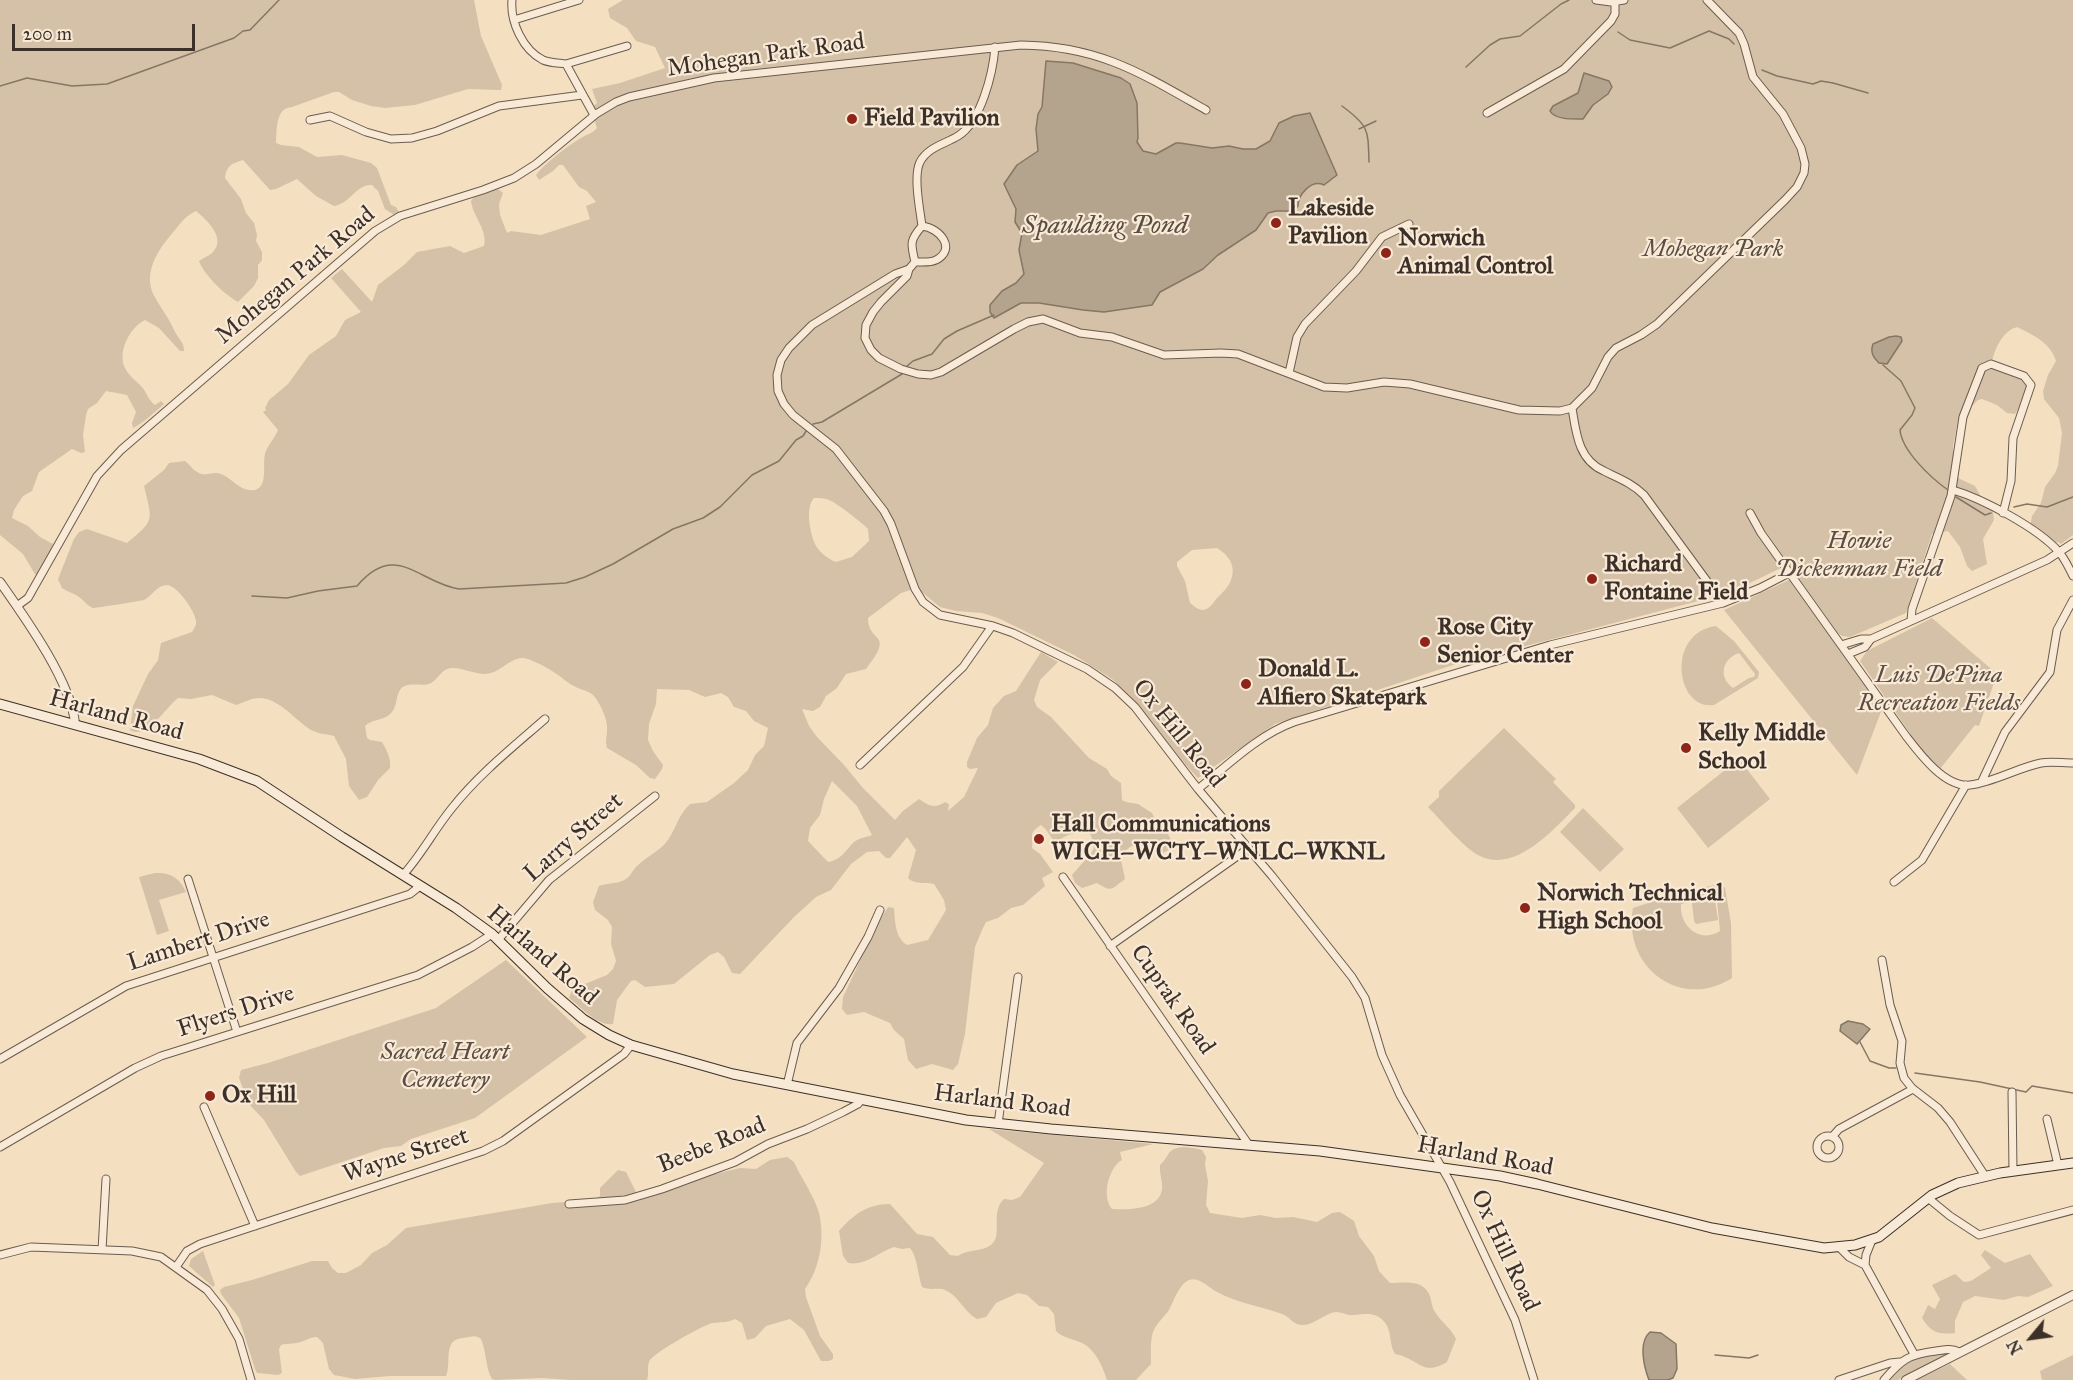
<!DOCTYPE html>
<html>
<head>
<meta charset="utf-8">
<style>
  body { margin:0 }
  #map { position:relative; width:2073px; height:1380px; overflow:hidden; background:#f4dfc1; font-family:"IM FELL Great Primer",serif }
  canvas { display:block }
  .north { position:absolute; left:2001px; top:1308px; width:60px; height:60px; -webkit-text-stroke:4px #f8ead7; paint-order:stroke; rotate:241deg; font-size:16px; font-weight:700; line-height:24px; text-align:center; color:#3c3028 }
  .north::after { content:''; display:block; margin:auto; width:21px; height:27px; background:#3c3028; clip-path:polygon(50% 0,100% 100%,50% 72%,0 100%) }
  .scale { position:absolute; left:12px; top:24px; width:183px; height:27px; box-sizing:border-box; border:3px solid #3c3028; border-top:0; padding-left:8px; font-size:18px; line-height:21px; white-space:nowrap; color:#3c3028; -webkit-text-stroke:4px #f8ead7; paint-order:stroke }
</style>
</head>
<body>
<div id="map">
<canvas width="2073" height="1380"></canvas>
<div class="north">N</div>
<div class="scale">200 m</div>
</div>
<script>
const c = document.querySelector('canvas').getContext('2d');
c.lineJoin = 'round';
function fill(path, color) {
  c.fillStyle = color;
  c.fill(path, 'evenodd');
}
function strokePath(path, color, width, dash) {
  c.strokeStyle = color;
  c.lineWidth = width;
  c.lineCap = dash ? 'butt' : 'round';
  c.setLineDash(dash || []);
  c.stroke(path);
}
function drawText(font, color, halo, rows, align = 'center') {
  c.font = font + ' "IM FELL Great Primer",serif';
  c.lineWidth = 4.5;
  c.setLineDash([]);
  c.textBaseline = 'middle';
  c.strokeStyle = halo;
  c.fillStyle = color;
  for (const [text, x, y, turn = 0] of rows) {
    c.save();
    c.translate(x, y);
    c.rotate((+turn || 0) * Math.PI / 180);
    c.textAlign = isNaN(turn) ? turn : align;
    if (halo) c.strokeText(text, 0, 0);
    c.fillText(text, 0, 0);
    c.restore();
  }
}
const green = new Path2D(`
  M0 0H474L481 36 502 85 501 90H499L468 89 415 105 385 108 371 106 352 100 339 92H334L292 107C275 108 277 130 276 143L281 145 299 147 317 157 342 155 371 163 377 168 391 205 396 207 399 212 394 215 385 209 378 191 372 185C356 184 350 204 334 206L316 196 297 179 276 189 270 190 243 160C232 163 226 166 225 178L241 199 246 213 254 223 257 235 256 241 262 252V260L258 265V278L254 286 238 302C225 295 204 275 199 261 203 258 209 256 212 253 227 239 208 221 196 211 184 216 178 227 170 236 155 254 142 277 156 299 162 310 169 318 174 330 178 339 184 341 184 351H180L159 328 145 320C130 327 117 352 125 368 128 375 136 381 141 386 147 392 147 399 155 405L161 401 164 404C156 411 142 424 133 428L132 423 136 412 127 395 106 391 97 403 88 409 86 415 83 435 85 452 81 453 72 449 39 472 32 491 23 496 14 510 12 518 28 526 40 537 53 544 49 555 36 576 23 554 0 535Z
  M623 0H2073V535L2061 544 2058 542 2051 545 2043 542 2029 532 2032 516 2041 503 2045 487 2055 473 2058 466 2062 433 2059 418 2044 399 2043 391 2048 375 2056 361C2051 343 2033 335 2017 327 2003 331 1994 349 1992 363L2003 367 2027 382C2027 393 2021 405 2015 414L2007 413 1997 405 1982 399 1978 400 1972 406 1962 413 1958 420 1953 446V473L1960 479 1975 486 1986 506 1993 511 1994 520 1983 539 1987 564 1972 571 1967 566 1960 547 1948 531 1932 534 1906 613 1850 637 1842 636 1838 633 1766 532 1758 536 1781 568 1729 593 1453 665 1275 724 1198 778 1183 762 1136 702 1112 679 1074 655 998 618 982 613 956 611 940 607 917 588 901 593 868 618C868 644 896 631 866 669L846 674 837 688 826 696 820 707 813 711 802 709 809 726 817 737 844 765 863 788 895 820 903 811 919 799C929 806 935 809 945 802L949 804 948 811 964 797 978 768 970 769 967 767V762L977 738 988 725 993 708 1004 696 1016 691 1041 652 1058 662 1040 680 1034 700 1037 707 1051 717 1089 758 1107 769 1111 776 1121 783 1122 800 1126 802 1138 804 1152 813 1157 823 1168 834 1174 845 1171 849 1160 854 1144 840 1130 847 1120 855 1125 879C1111 889 1113 893 1097 883L1082 888 1075 883 1072 875 1092 852 1094 848 1091 835 1084 831 1068 835 1055 842C1050 837 1048 830 1041 825 1027 834 1034 836 1032 848L1040 854 1053 872 1042 878 1045 886 1023 905 1011 908 998 918 986 922 982 930 975 947 965 1034 958 1064 953 1070 932 1064 916 1069 908 1060 904 1039 894 1030 890 1023 864 1012 847 1015 842 1009 843 997 877 925 888 907 894 908C895 921 895 938 907 945L928 940 946 910 944 900 934 884C924 881 917 886 908 878L916 850 907 837 890 858H886L879 851 867 852 851 864 831 890 816 897 794 917 740 974 732 973 724 957 718 952 710 955 674 984 645 987 635 980 631 981 617 1000 613 1024C598 1027 581 1007 569 998L572 990 575 988 607 975 613 969 616 961 611 944 612 927 608 920 595 910 593 902 599 886C607 883 614 884 622 881 629 879 631 873 635 868 645 857 659 852 668 840 676 828 679 814 690 804L707 802 734 783 748 770 755 755 764 746 768 728 754 721 746 711 734 707 728 697 721 693 705 697 689 690 657 689 656 704 649 724 648 740 653 751 663 765 662 769 655 779 650 778 636 765 607 748C605 740 607 737 607 730 608 721 602 708 597 700 591 690 583 691 574 686 567 683 562 677 555 673 550 669 528 657 522 658 508 659 499 674 485 674 474 674 463 668 453 668 441 668 440 678 431 683 422 688 407 680 400 690 395 698 398 708 389 715 381 721 372 719 365 726L367 738 370 740 382 742C387 751 391 758 390 768L378 780 367 797 359 800 349 786 346 759 334 736C327 734 318 734 311 730 295 720 279 698 259 698 251 698 243 703 236 705L212 695 191 699 178 698C167 706 146 741 130 730L133 706 148 674 158 660 161 643 192 632C193 631 196 625 196 624 198 614 177 585 167 585 157 585 152 596 144 600 140 601 96 608 93 608 87 606 84 600 79 597 74 593 67 592 62 588 62 587 58 580 58 579L74 539 79 532 87 529 127 543C156 519 152 521 144 486L164 470 169 463 185 461C190 465 194 471 199 473 206 477 213 471 221 474 231 478 239 489 249 490 270 493 262 465 265 454 267 446 275 438 278 430L263 412 266 410 265 408 269 400 288 384 309 355 336 336 345 320 361 312 331 278 342 269 372 302 378 285 404 265 417 252 450 246 464 253 484 246C488 230 473 217 471 201L473 198 498 189 503 193 499 204 500 215 507 233 511 231 541 235 590 219 586 206 596 202 587 191 579 187 563 165H559L553 171 539 180 536 175C543 165 570 144 581 138 587 134 592 134 597 128L591 108 597 103 592 89 620 83 665 68 655 47 636 41 627 28 610 18 608 9ZM814 498C819 498 824 498 829 500 834 501 864 524 868 529L869 541 852 557 836 562C829 560 818 551 815 544 810 533 805 507 814 498ZM1217 548C1240 562 1236 582 1217 598 1213 603 1210 609 1203 610 1198 610 1194 606 1190 603L1185 581 1177 566V562L1192 550ZM832 781 857 806 872 835C867 837 859 838 854 842 845 851 841 860 828 862L808 841 810 828 820 815 824 799Z
  M1789 580 1882 709 1857 775 1724 610Z
  M1932 618 1997 674 1979 726 1975 725 1940 769 1921 749 1860 661 1867 651Z
  M1716 626 1734 641 1759 672 1758 678 1714 705C1676 711 1665 633 1716 626ZM1739 653 1755 674 1754 677 1749 678 1733 688C1718 677 1722 659 1739 653Z
  M1504 728 1556 779 1553 782 1575 805V808C1553 830 1514 875 1478 855 1461 845 1443 822 1428 807L1439 797V791Z
  M1739 759 1770 799 1708 848 1677 808Z
  M1583 808 1624 849 1600 872 1560 832Z
  M155 873C170 872 180 878 186 892L159 900 169 931 157 935 139 877Z
  M1721 884 1725 888 1731 923 1732 978C1681 1011 1622 967 1633 908L1685 891ZM1714 893H1718L1719 896 1717 900 1720 931C1700 944 1679 926 1681 904L1712 897Z
  M1712 898 1715 900 1718 920 1696 924 1694 921 1692 903Z
  M506 960 587 1037 475 1118 411 1139 401 1146 384 1148 300 1176 296 1172 264 1120 249 1104 239 1078 241 1070 268 1063 436 1008Z
  M989 1129 1153 1144 1120 1152 1122 1160C1109 1167 1101 1196 1112 1209 1127 1210 1160 1210 1162 1189 1163 1181 1159 1173 1160 1165 1164 1161 1166 1158 1169 1153 1176 1144 1193 1148 1202 1150L1206 1157 1205 1165 1208 1181 1206 1205 1210 1213 1242 1218 1260 1215 1276 1218 1293 1217 1317 1222 1332 1213 1340 1212 1354 1221 1359 1236 1374 1256 1379 1271 1390 1283C1403 1283 1422 1279 1429 1294 1432 1300 1431 1306 1435 1312 1441 1322 1451 1328 1456 1339L1447 1362C1422 1377 1420 1359 1395 1354 1389 1344 1392 1334 1386 1324 1377 1311 1366 1314 1354 1315 1348 1316 1342 1312 1336 1312 1323 1313 1312 1329 1297 1324 1292 1322 1288 1316 1282 1314 1261 1306 1237 1303 1217 1292 1209 1288 1199 1276 1189 1280 1179 1284 1174 1301 1169 1310 1164 1317 1156 1324 1153 1332 1150 1342 1151 1354 1151 1364L1136 1380H1107C1103 1368 1098 1355 1087 1346 1078 1339 1065 1340 1056 1331L1054 1314 1048 1307 1039 1306 1027 1295 1018 1293 996 1303 986 1317 977 1319C964 1312 959 1296 945 1290 938 1287 931 1291 922 1287 918 1275 917 1256 910 1248L902 1249 894 1247C878 1252 866 1266 848 1263L843 1256 839 1231C853 1215 867 1204 890 1204L917 1234 933 1237 950 1255 958 1256C968 1249 981 1252 991 1245 1004 1234 989 1214 1004 1199L1012 1200 1020 1197 1044 1163Z
  M787 1157 794 1162C801 1178 814 1195 819 1213 825 1239 820 1268 805 1289L806 1297 820 1336 833 1354V1359L829 1361H821L804 1330 790 1319 766 1326 755 1338 747 1340 742 1323 735 1319C727 1323 721 1322 712 1323 702 1326 651 1354 649 1362 647 1367 649 1375 647 1380H571L542 1378 495 1380 492 1379C485 1367 487 1353 481 1339 475 1334 471 1337 463 1338 442 1339 452 1363 446 1376H390L355 1379 334 1375 329 1369 323 1343 317 1337C309 1337 304 1342 296 1343 291 1344 286 1343 281 1345L279 1349 282 1373 278 1375 257 1373 255 1369 239 1318 221 1294 220 1290 224 1287 252 1280 312 1261H328L332 1268 338 1273H346L361 1265 372 1253 387 1245 406 1228 552 1203 578 1201H594L600 1196V1188L618 1170 626 1172 637 1194 645 1198 707 1176 740 1168 756 1169 770 1160Z
  M1985 1250 2005 1263 2030 1254 2053 1286 2028 1297 2018 1296 2004 1300 1975 1296 1963 1302 1955 1321V1333C1937 1335 1931 1332 1922 1318L1928 1305 1935 1309 1940 1299 1932 1285 1955 1274 1964 1282 1971 1281 1991 1268 1981 1255Z
  M203 1251 215 1285 213 1287 189 1266 191 1259Z
  M1937 1353H1950L1898 1380H1887L1907 1360Z
  M2073 1355V1380H2042L2040 1371Z
  M1950 1364 1967 1380H1916Z`);
const water = new Path2D(`
  M1046 61 1073 63 1121 78 1130 84 1137 103 1138 138 1137 142 1143 151 1156 154 1176 143H1180L1212 148 1229 146 1243 149H1256L1270 141 1279 123 1294 116 1310 113 1337 175 1324 185C1311 179 1298 195 1298 206L1293 211H1276L1268 213 1256 230 1218 255 1203 269 1160 292 1152 305 1104 312 1083 310 1039 303H1021L994 318 990 312V305L1002 291 1016 283 1024 274 1019 250 1022 233 1015 222 1016 209 1004 184 1017 165 1038 151 1036 129 1038 114 1042 107Z
  M1584 73 1609 81 1612 87 1608 94 1593 105 1583 119C1573 119 1555 120 1550 111L1553 106 1578 93Z
  M1896 336 1901 337 1902 341 1887 364 1879 363C1873 357 1870 352 1873 344L1889 337Z
  M1848 1021 1863 1024 1870 1029 1857 1044 1840 1031 1841 1025Z
  M1650 1332 1661 1333 1676 1344 1677 1369 1673 1378 1668 1380H1649C1644 1367 1638 1342 1650 1332Z`);
const stream = new Path2D(`
  M1618 32 1630 40 1670 48 1709 31 1729 39 1734 44
  M1466 67 1490 45 1500 39 1520 36 1561 4 1569 0
  M1762 70 1777 76 1813 84 1821 81 1833 83 1868 93
  M0 86 27 78 72 86 107 84 234 38 243 31 250 30 279 0
  M1342 106C1369 126 1368 129 1369 162
  M1359 129 1376 121
  M1883 365 1901 381 1915 408 1912 415 1900 430C1902 451 1931 478 1948 490
  M906 367 913 361 932 354 944 339 957 331 994 315
  M813 424 822 422 902 374
  M1956 497 1985 515 1991 513
  M2014 507 2027 504 2047 507 2073 497
  M252 596 287 598 318 591 357 586C396 540 419 583 459 589L566 583 585 577 613 564 673 529 703 518 720 507 752 475 779 461 796 440 803 436 806 431
  M1860 1042 1870 1061 1889 1068H1896
  M1915 1073 1980 1082 2026 1092 2032 1086 2073 1093
  M1715 1355 1749 1358 1758 1355`);
const minor = new Path2D(`
  M512 0C510 22 523 50 543 60 550 63 559 63 566 64L594 115
  M1596 0 1611 2 1624 0
  M514 20 579 0
  M566 64 627 46
  M1487 113 1564 69 1611 21 1615 14V2
  M310 120 330 116 366 132 391 139 412 138 437 131 499 106 582 95
  M922 226C940 228 957 249 936 260 930 263 922 262 915 262L909 269 907 276 881 302 873 312 866 325 865 338 871 350 879 358 901 369 918 374 931 375 941 372 1014 329 1028 322 1043 319 1080 333 1112 337 1164 355 1221 353 1238 354 1324 387 1347 388 1384 382 1410 384 1519 410 1560 411 1572 408 1592 388 1608 357 1616 348 1641 335 1657 324 1785 200 1797 187 1804 173 1805 164 1801 148 1783 114 1753 77 1744 44 1739 33 1707 0
  M922 226C920 210 913 176 920 162 928 147 945 144 958 136 981 122 993 73 995 47
  M915 262C911 244 909 241 922 226
  M909 269 895 274 812 325 789 348 781 360 777 375 778 391 784 404 793 415 836 449 884 511 891 524 915 589 923 602 940 615 993 626 1013 633 1087 669 1115 688 1135 707 1198 789 1272 876 1352 977 1365 998 1382 1055 1400 1095 1450 1182 1515 1320 1534 1380
  M1289 373 1297 337 1305 324 1356 271 1382 237 1409 224
  M1572 408C1576 432 1578 460 1604 471 1618 478 1632 483 1644 495L1723 603
  M1953 490C1983 499 2038 528 2059 552 2065 559 2069 568 2073 576
  M1750 513 1761 533 1906 736C1919 753 1945 788 1970 785 1994 782 2017 768 2041 763 2051 761 2062 763 2073 763
  M17 606 28 598 97 476 121 450 375 231 400 216 483 190 514 178 536 164 596 114 616 102 629 97 714 78 1021 45C1099 46 1141 73 1206 110
  M1911 621 1912 609 1951 496 1963 417 1982 368 1991 364 2024 376 2031 385 2013 438 2011 481 2003 513
  M1841 645 1861 639H1871L2047 560 2073 543
  M1848 654 1865 647 1871 639
  M860 765 963 667 992 626
  M1982 781 2005 732 2050 672 2057 630 2073 600
  M1198 789C1228 765 1258 735 1294 722L1550 645 1723 603 1760 588 1789 573
  M403 875C422 854 434 830 452 808 479 774 513 747 545 719
  M1063 877 1249 1145
  M188 879 237 1032
  M1894 882 1922 860 1966 785
  M498 940 549 880 655 796
  M1110 946 1249 848
  M1882 960 1890 1005 1902 1041 1900 1063 1904 1078 1912 1088 1938 1108 1950 1122 1985 1176
  M0 1059 126 986 410 894 420 886
  M787 1085 797 1043 839 988 868 937 880 910
  M2012 1092 2013 1171
  M204 1107 255 1226
  M2047 1119 2058 1165
  M998 1124 1018 977
  M1817 1147a11 11 0 1 1 22 0a11 11 0 1 1-22 0Z
  M1832 1137 1839 1129 1913 1089
  M0 1147 135 1068 161 1056 418 975 472 947 492 934
  M1928 1198 1950 1216 1979 1235 2073 1210
  M569 1204 625 1200 662 1189 735 1162 768 1144 807 1129 843 1112 858 1104 862 1099
  M1872 1240 1866 1255 1865 1265 1914 1354
  M1840 1248 1849 1257 1865 1265
  M102 1250 106 1179
  M0 1255 31 1247 132 1251 161 1257 207 1290 222 1309 239 1339 251 1380
  M176 1267 187 1251 200 1244 483 1151 503 1141 624 1054 631 1045
  M1839 1380 1890 1363 1900 1362
  M1884 1380C1901 1360 1909 1354 1936 1351 1944 1350 1951 1348 1959 1352`);
const tertiary = new Path2D(`
  M0 582C24 616 72 683 75 724
  M1906 1380 2073 1295`);
const secondary = new Path2D(`
  M0 704 199 759 257 781 342 837 456 908 492 934 547 988 583 1019 609 1035 631 1045 733 1074 966 1120 1051 1129 1320 1151 1500 1176 1537 1184 1712 1228 1824 1248 1855 1245 1879 1237 1932 1195 1958 1183 2000 1173 2073 1163`);
const markers = [
  [852,119,6,"#8f2418"],
  [1276,223,6,"#8f2418"],
  [1386,253,6,"#8f2418"],
  [1592,579,6,"#8f2418"],
  [1425,642,6,"#8f2418"],
  [1246,684,6,"#8f2418"],
  [1686,748,6,"#8f2418"],
  [1039,839,6,"#8f2418"],
  [1525,908,6,"#8f2418"],
  [210,1096,6,"#8f2418"]
];
const streetNames = [
  ["Mohegan Park Road",766,56,-8],
  ["Mohegan Park Road",296,276,-40],
  ["Harland Road",116,716,15],
  ["Ox Hill Road",1178,734,51],
  ["Larry Street",574,838,-41],
  ["Lambert Drive",199,942,-18],
  ["Harland Road",542,956,41],
  ["Cuprak Road",1172,1000,55],
  ["Flyers Drive",236,1012,-18],
  ["Harland Road",1002,1102,7],
  ["Beebe Road",712,1146,-22],
  ["Wayne Street",406,1156,-18],
  ["Harland Road",1485,1157,10],
  ["Ox Hill Road",1504,1251,65]
];
const poiNames = [
  ["Field Pavilion",864,119],
  ["Lakeside",1288,209],
  ["Pavilion",1288,237],
  ["Norwich",1398,239],
  ["Animal Control",1398,267],
  ["Richard",1604,565],
  ["Fontaine Field",1604,593],
  ["Rose City",1437,628],
  ["Senior Center",1437,656],
  ["Donald L.",1258,670],
  ["Alfiero Skatepark",1258,698],
  ["Kelly Middle",1698,734],
  ["School",1698,762],
  ["Hall Communications",1051,825],
  ["WICH–WCTY–WNLC–WKNL",1051,853],
  ["Norwich Technical",1537,894],
  ["High School",1537,922],
  ["Ox Hill",222,1096]
];
const parkNames = [
  ["Mohegan Park",1713,250],
  ["Howie",1859,542],
  ["Dickenman Field",1859,570],
  ["Luis DePina",1939,676],
  ["Recreation Fields",1939,704],
  ["Sacred Heart",445,1053],
  ["Cemetery",445,1081]
];
const waterNames = [
  ["Spaulding Pond",1105,227]
];
fill(green, '#d5c1a7');
fill(water, '#b5a48d');
strokePath(water, '#857665', 1.5);
strokePath(stream, '#857665', 1.5);
strokePath(minor, '#6a5c4e', 9);
strokePath(tertiary, '#6a5c4e', 10);
strokePath(secondary, '#3c3028', 11);
strokePath(minor, '#f8ead7', 7);
strokePath(tertiary, '#f8ead7', 8);
strokePath(secondary, '#f8ead7', 9);
for (const [x, y, r, color] of markers) {
  const dot = new Path2D();
  dot.arc(x, y, r, 0, 2 * Math.PI);
  c.fillStyle = color;
  c.fill(dot);
  strokePath(dot, '#f8ead7', 2);
}
drawText('24px', '#3c3028', '#f8ead7', streetNames);
drawText('bold 24px', '#3c3028', '#f8ead7', poiNames, 'left');
drawText('italic 24px', '#5b4d41', '#f8ead7', parkNames);
drawText('italic 26px', '#5a4d41', '#f8ead7', waterNames);
</script>
</body>
</html>
